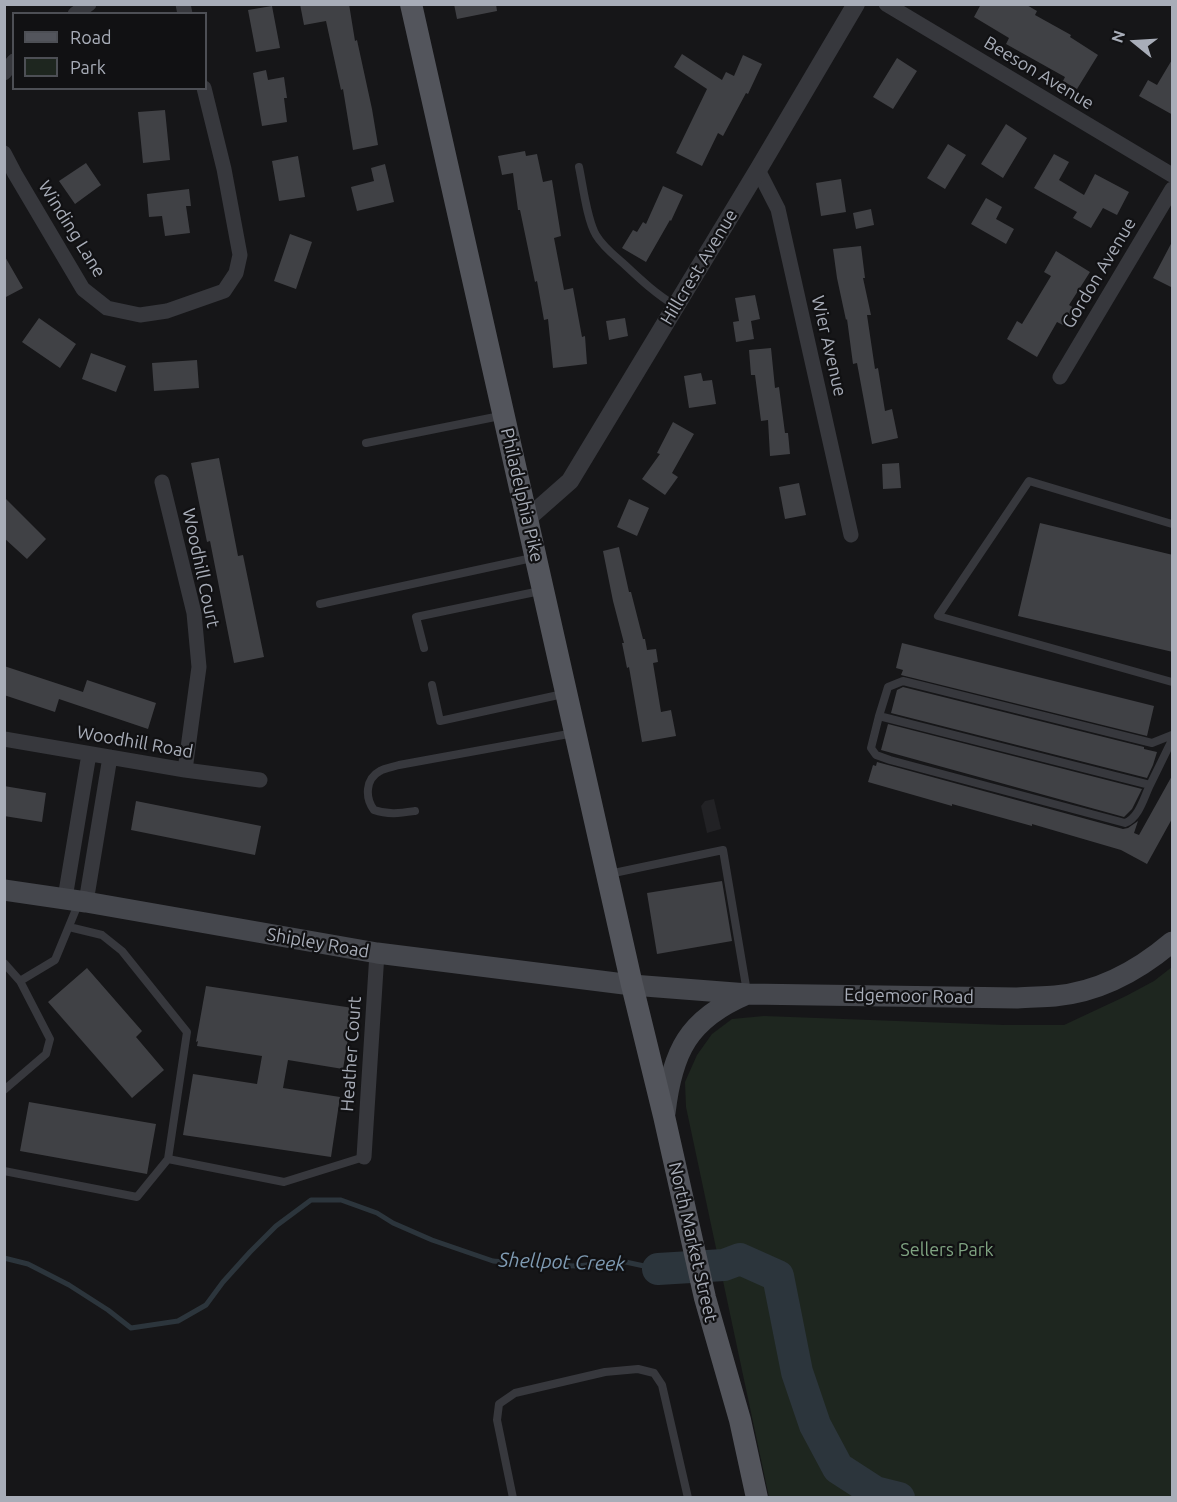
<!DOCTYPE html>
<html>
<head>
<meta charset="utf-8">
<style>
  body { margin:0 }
  #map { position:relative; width:1177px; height:1502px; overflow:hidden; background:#161618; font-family:Ubuntu,sans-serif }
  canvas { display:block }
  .frame { position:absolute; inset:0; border:6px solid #a8adb8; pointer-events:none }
  .legend { position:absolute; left:12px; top:12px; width:195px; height:78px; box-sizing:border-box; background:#111113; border:2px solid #4d4f55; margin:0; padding:8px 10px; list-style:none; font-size:18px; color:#a8adb8 }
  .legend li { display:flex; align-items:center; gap:12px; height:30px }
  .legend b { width:30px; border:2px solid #4d4f55 }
  .north { position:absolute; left:1105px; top:12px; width:60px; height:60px; -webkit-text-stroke:4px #111113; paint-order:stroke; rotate:288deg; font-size:16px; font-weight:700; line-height:24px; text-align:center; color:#a8adb8 }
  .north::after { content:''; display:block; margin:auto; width:21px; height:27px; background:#a8adb8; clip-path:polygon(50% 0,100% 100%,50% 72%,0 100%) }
</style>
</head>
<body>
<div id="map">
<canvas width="1177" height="1502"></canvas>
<div class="frame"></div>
<ul class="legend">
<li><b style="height:8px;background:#53555c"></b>Road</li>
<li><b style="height:16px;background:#1e261f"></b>Park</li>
</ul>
<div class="north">N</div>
</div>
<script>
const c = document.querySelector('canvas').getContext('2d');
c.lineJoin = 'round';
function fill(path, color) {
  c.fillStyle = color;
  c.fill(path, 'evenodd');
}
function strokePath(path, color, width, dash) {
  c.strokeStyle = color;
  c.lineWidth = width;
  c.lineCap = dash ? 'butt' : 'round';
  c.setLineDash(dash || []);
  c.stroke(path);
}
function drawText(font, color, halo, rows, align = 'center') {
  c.font = font + ' Ubuntu,sans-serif';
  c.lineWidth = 4.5;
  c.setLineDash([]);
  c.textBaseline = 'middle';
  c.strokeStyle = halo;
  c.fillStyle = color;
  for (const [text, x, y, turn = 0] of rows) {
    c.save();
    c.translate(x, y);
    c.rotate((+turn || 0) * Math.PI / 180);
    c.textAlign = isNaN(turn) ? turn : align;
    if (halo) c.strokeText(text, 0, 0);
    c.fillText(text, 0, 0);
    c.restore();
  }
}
const built = new Path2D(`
  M714 799 721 829 707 833 701 806 705 801Z`);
const green = new Path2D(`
  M1172 967V1497H769L686 1107 685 1082 697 1055 712 1034 732 1019 764 1016 1004 1025H1064L1126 996 1154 981Z`);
const stream = new Path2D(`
  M4 1258 28 1264 69 1285 108 1310 131 1328 178 1321 206 1305 223 1282 250 1252 276 1226 311 1200H341L377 1213 393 1223 432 1240 493 1261 537 1265 578 1266 621 1261 658 1269`);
const river = new Path2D(`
  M658 1269 724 1265 740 1259 778 1276 797 1372 815 1425 838 1468 875 1492 899 1498`);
const building = new Path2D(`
  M300 4H349L355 41 357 40 372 109 378 145 353 150 343 89 341 90 326 21 304 25Z
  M454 4H496L497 11 457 19Z
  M981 4H1025L1037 11 1035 15 1071 35 1070 37 1098 55 1077 89 1063 81 1065 77 1006 44 1009 38 974 17Z
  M272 6 280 48 256 52 248 10Z
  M682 54 722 80 726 72 734 76 743 55 762 64 748 94 746 93 723 136 718 133 702 166 676 153 707 89 674 67Z
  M897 58 917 71 893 109 873 97Z
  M1173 58V115L1139 96 1148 80 1157 85Z
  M266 70 268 80 284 77 287 98H284L287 122 262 126 253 73Z
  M165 110 170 160 143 163 138 112Z
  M1006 124 1027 138 1003 178 981 164Z
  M948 144 966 155 945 189 927 178Z
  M525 151 526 156 537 154 543 182 552 180 561 236 554 238 564 290 573 288 582 337 585 336 587 364 553 368 548 319 544 320 537 281 535 282 520 210H518L513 173 502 175 498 156Z
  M1054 154 1069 162 1059 180 1084 195 1095 174 1129 192 1117 215 1103 208 1091 228 1073 218 1077 212 1034 188Z
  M298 156 305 197 279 201 272 161Z
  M86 163 101 185 75 204 59 181Z
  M385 164 394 202 357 211 351 187 374 181 371 168Z
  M841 179 846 212 821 216 816 183Z
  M663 186 683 195 671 221 670 220 646 262 622 248 633 230 637 232 643 222 646 224Z
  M189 189 191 206H186L190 233 165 236 162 216 149 217 147 194Z
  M986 198 1002 207 996 219 1014 229 1006 244 971 224Z
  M871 209 874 225 856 229 853 213Z
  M290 234 312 242 296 289 274 281Z
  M1173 240V288L1153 278Z
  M861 246 865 278H863L871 315H867L875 369 878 368 885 411 892 409 898 438 872 444 857 363 853 364 847 319 846 320 837 278 833 249Z
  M1056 251 1090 272 1069 305 1074 308 1063 325 1057 322 1037 357 1007 339 1017 321 1022 324 1051 276 1044 272Z
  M4 255 23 288 4 298Z
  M755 295 760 319 751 321 754 339 736 342 733 322 739 321 735 298Z
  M39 318 76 344 60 368 22 342Z
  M625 318 628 336 609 340 606 321Z
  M771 348 775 388 779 387 785 433H788L790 454 770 456 768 420 761 421 755 375H751L749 350Z
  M91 353 126 366 116 392 82 379Z
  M197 360 199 388 154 391 152 363Z
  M701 373 703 381 712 380 716 404 689 408 684 376Z
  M673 422 694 434 672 473 678 477 665 495 642 479 660 454 657 453Z
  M219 458 238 556 243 555 264 657 234 663 210 541 207 542 191 463Z
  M899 463 901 488 883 489 882 464Z
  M799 483 806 515 785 519 779 487Z
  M4 497 46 539 27 559 4 538Z
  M629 499 649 508 637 536 617 527Z
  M1040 523 1173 555V652L1018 616Z
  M619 547 629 592H631L643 639H645L647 650 656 649 658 662 653 663 661 712 671 710 676 736 642 742 629 667 627 668 622 643H624L613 601 603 551Z
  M902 643 1154 706 1147 736 901 675 903 670 896 668Z
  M4 666 83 692 87 680 156 703 148 729 59 699 55 712 4 695Z
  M903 687 1144 747V749L1157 752 1153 765 1147 778 891 713 897 690Z
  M888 724 1142 789 1132 809 1124 817 881 750Z
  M877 762 1123 829 1128 828 1138 821 1134 833 1139 835 1173 774V817L1147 864 1121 850 1032 824V826L952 804V806L868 782 873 765 876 766Z
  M4 786 46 793 42 822 4 816Z
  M136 801 261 826 255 855 131 830Z
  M722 881 732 941 657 954 647 893Z
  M87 968 142 1031 136 1037 164 1070 132 1098 48 1002Z
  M206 986 353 1008 343 1069 288 1060 283 1088 340 1097 331 1157 183 1135 193 1074 257 1084 262 1056 197 1046 198 1041 196 1042Z
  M29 1102 156 1124 147 1174 20 1151Z`);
const service = new Path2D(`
  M579 167C583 186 587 220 596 235 603 247 615 256 625 265 641 280 657 295 676 306
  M366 443 500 416
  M1172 524 1029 481 938 616 1172 682
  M320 604 532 558
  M424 648 416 617 540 591
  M432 685 440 721 563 694
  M879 716 871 748 876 755 890 760 1125 823C1139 818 1144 797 1150 785
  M1172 735 1152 743 903 681 888 687 879 716 1150 785 1172 740
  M415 811C401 813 388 815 374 810 365 798 365 779 380 771 385 768 393 767 399 765L574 733
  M609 874 723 850 747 992
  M69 927 102 935 122 951 187 1032 168 1159
  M4 963 20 981 55 960 79 902
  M4 1090 46 1054 50 1039 20 981
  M4 1171 137 1197 168 1159 284 1182 364 1157
  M513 1498 497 1420 499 1404 515 1393 605 1372 638 1369 654 1373 662 1385 688 1498`);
const minor = new Path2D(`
  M183 4 185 14
  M886 4 1172 175
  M75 14 89 4
  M4 73 14 61
  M4 153 15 174 83 289 107 308 140 315 167 311 224 291 236 273 240 255 224 169 204 88
  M758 170 778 209 851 535
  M1060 377 1172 189
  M162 482 194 613 199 667 185 770
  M4 739 185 770 260 780
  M65 898 89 754
  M86 902 110 757
  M364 1157 377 953`);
const tertiary = new Path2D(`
  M528 518 570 481 758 170 856 4`);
const secondary = new Path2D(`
  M4 890 86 902 377 953 632 985 748 994 1017 998C1030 997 1043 997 1055 996 1099 992 1139 970 1172 942
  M665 1113C672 1052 688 1019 747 994`);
const primary = new Path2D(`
  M411 4 632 985 664 1116 705 1298 740 1420 757 1498`);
const streetNames = [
  ["Beeson Avenue",1039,73,31],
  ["Winding Lane",72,229,58],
  ["Hillcrest Avenue",699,267,-59],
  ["Gordon Avenue",1099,273,-59],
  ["Wier Avenue",829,346,77],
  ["Philadelphia Pike",522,495,77],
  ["Woodhill Court",201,568,78],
  ["Woodhill Road",135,742,10],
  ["Shipley Road",318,943,10],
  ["Edgemoor Road",909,996,1],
  ["Heather Court",351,1054,-86],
  ["North Market Street",693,1242,77]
];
const parkNames = [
  ["Sellers Park",947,1250]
];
const waterNames = [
  ["Shellpot Creek",562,1262,2]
];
fill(built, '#222225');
fill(green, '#1e261f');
strokePath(stream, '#2c353c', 5);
strokePath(river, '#2c353c', 32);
fill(building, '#404145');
strokePath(service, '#37383d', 8);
strokePath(minor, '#37383d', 15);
strokePath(tertiary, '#37383d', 18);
strokePath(secondary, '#45474d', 21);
strokePath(primary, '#53555c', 22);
drawText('18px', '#a8adb8', '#111113', streetNames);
drawText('18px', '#7fa381', '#111113', parkNames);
drawText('italic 20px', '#7f9bb3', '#111113', waterNames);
</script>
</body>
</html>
